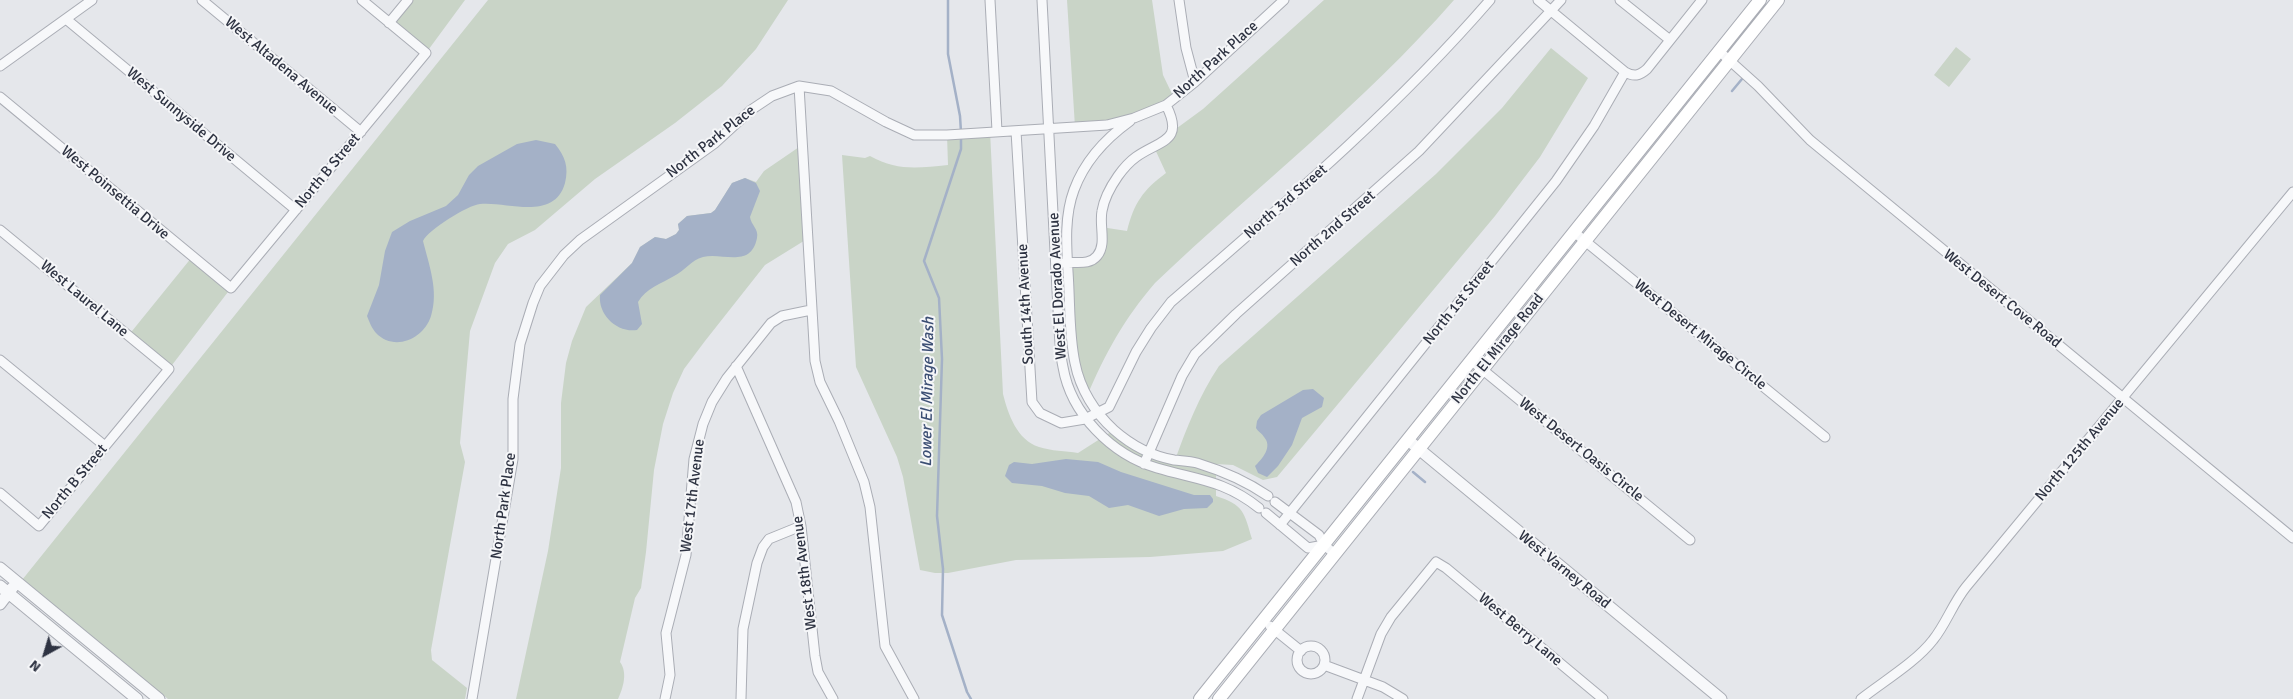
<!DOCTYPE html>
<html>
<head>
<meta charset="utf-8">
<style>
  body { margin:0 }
  #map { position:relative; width:2293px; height:699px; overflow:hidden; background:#e5e7eb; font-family:Signika,sans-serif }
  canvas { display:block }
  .north { position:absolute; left:20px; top:629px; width:50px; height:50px; -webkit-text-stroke:4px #f5f6f8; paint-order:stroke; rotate:219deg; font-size:14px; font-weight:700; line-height:20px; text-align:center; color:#2e3342 }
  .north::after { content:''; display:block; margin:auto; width:18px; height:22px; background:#2e3342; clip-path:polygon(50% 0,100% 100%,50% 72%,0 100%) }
</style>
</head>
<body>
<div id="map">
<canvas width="2293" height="699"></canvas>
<div class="north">N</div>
</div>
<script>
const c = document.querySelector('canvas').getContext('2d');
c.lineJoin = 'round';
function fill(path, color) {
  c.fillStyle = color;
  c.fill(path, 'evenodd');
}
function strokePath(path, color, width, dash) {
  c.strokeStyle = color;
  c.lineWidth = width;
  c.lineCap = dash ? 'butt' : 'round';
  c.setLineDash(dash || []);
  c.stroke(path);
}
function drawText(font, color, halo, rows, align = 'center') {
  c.font = font + ' Signika,sans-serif';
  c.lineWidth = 4;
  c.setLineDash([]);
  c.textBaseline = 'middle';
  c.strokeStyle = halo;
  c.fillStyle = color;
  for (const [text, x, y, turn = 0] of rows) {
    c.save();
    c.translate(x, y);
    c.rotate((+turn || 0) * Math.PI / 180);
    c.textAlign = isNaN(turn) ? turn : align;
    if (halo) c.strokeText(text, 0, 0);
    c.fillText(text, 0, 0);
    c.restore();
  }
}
const green = new Path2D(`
  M408 0H465L426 53 389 23Z
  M488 0H788L756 49 722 86 675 123 595 179 535 230 508 244 495 263 470 331 460 443 465 462 431 650 432 660 467 688 465 699H168L22 580Z
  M1067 0H1152L1163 75 1174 98 1134 118 1075 127Z
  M1324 0H1454C1362 105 1256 187 1155 283 1124 319 1106 352 1087 396L1075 364 1068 262 1097 255 1101 227 1127 231C1134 203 1143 190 1166 173L1154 147 1173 131 1203 109Z
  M1956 47 1971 59 1949 87 1934 75Z
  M1551 48 1588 78 1540 157 1495 216 1277 477 1263 480 1233 465 1216 464V496C1244 505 1244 512 1252 539L1223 551 1150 557 1016 560 948 573H935L920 570 903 477 897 457 856 367 842 155 865 158 870 156C897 171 917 168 948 165L947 135 990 131 1003 394C1008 414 1017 440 1039 447 1051 451 1066 451 1078 453L1114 430 1126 440 1175 460C1187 427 1199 396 1219 366L1436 174 1502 108Z
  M802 145 807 239 765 265 705 341 684 369 673 393 663 424 654 470 646 552 641 588 635 598 620 662C628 673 623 688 618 699H516L548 551 561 468V403L566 363 572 341 586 307 632 263 640 247 655 237 666 239 676 234 679 230 678 224 687 216 711 213 715 210 732 183 745 178 756 182 764 171Z
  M192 257 231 288 169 369 128 336Z`);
const water = new Path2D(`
  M536 140 555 144C565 156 569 167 565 183 554 222 507 201 480 204 468 205 428 230 423 241 429 265 439 291 431 316 424 339 394 352 376 333 372 329 369 321 367 316L379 285 385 251 392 232 410 221 446 206 458 195 469 175 478 166 517 144Z
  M745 178 756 183 760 191 750 217C751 225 759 229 757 238 751 269 722 252 703 257 691 260 685 271 674 276 661 284 646 288 638 302L642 324 637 330C617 333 598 315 600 295L632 263 640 247 655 237 666 239 676 234 679 230 678 224 687 216 711 213 715 210 732 183Z
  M1313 389 1324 398 1322 407 1302 418 1292 445 1278 466 1267 477 1258 473 1255 466C1262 459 1273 447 1264 437 1262 433 1258 432 1256 428L1257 421 1261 415 1303 390Z
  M1066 459 1098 462 1121 472 1194 495H1210L1213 499V502L1207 508 1184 509 1159 516 1128 505 1109 508 1089 496 1065 493 1042 486 1012 483 1005 476 1009 465 1014 462 1032 464Z`);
const stream = new Path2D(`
  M948 0V54L960 116 961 132
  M1732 91 1742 79
  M961 137V149L924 261 939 298 942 359 937 516 943 569 942 615 967 692 971 699
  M1413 472 1425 482`);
const minor = new Path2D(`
  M202 0 361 132
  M990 0 997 131
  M1042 0 1059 329C1060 341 1060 354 1063 367 1071 414 1112 455 1157 468 1197 480 1224 480 1259 508
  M1179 0 1186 48 1195 82
  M1538 0 1625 72C1634 77 1639 76 1647 69L1702 0
  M1620 0 1670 40
  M66 19 296 210
  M389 23 408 0
  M1719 51 1758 86 1810 140 2293 538
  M0 66 92 0
  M799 86 815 361 820 382 839 421 864 482 870 507 885 646 914 699
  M0 97 231 288 426 53 362 0
  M1130 121C1105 139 1085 160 1074 190 1062 222 1068 259 1069 291 1070 315 1070 340 1075 363 1080 389 1095 413 1114 430 1131 445 1152 456 1174 460 1182 461 1189 461 1197 463 1223 471 1246 481 1268 496
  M1016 131 1032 402 1040 413 1061 423 1085 419 1109 407 1136 352 1151 328 1171 302C1283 205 1393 112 1490 0
  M0 230 169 369 39 526 0 493
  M1574 232 1825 437
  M1064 263C1075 261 1089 266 1097 256 1107 244 1099 226 1102 211 1104 199 1111 186 1118 176 1123 169 1129 162 1136 157 1160 140 1185 142 1166 105
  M0 360 105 446
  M1472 361 1690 540
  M736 366 796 502 801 526 815 656 818 672 833 699
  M1144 464 1182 376 1195 354 1236 314 1419 151 1561 0
  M1275 502 1319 535 1324 545 1335 554
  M1266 513 1308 548 1324 545
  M1280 525 1556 181 1594 126 1625 72
  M1270 626 1301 651
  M1297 660a14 14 0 1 1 28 0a14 14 0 1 1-28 0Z
  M1324 665 1383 687 1403 699
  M472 699 513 459V399L520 344 533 303 540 286 564 255 580 240 715 143 751 110 772 96 799 86 831 91 886 122 914 135H947L1107 125 1134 118 1166 105 1195 82 1284 0
  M665 699 670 675 666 633 686 555 694 459 703 424 712 402 727 378 771 323 782 316 811 310
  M741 699 743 629 757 563 763 547 769 539 801 526
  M1357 699 1381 634 1391 617 1436 562 1446 568 1603 699
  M1861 699C1884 681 1916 662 1933 640 1946 624 1953 603 1966 587L2293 192`);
const tertiary = new Path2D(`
  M1408 440 1721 699
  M0 568 159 699
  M0 586 137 699
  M0 604 13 587`);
const secondary = new Path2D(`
  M1200 699 1760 0
  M1219 699 1778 0`);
const streetNames = [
  ["North Park Place",1216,60,-42],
  ["West Altadena Avenue",281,66,40],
  ["West Sunnyside Drive",181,115,40],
  ["North Park Place",711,142,-38],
  ["North B Street",328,171,-50],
  ["West Poinsettia Drive",115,193,40],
  ["North 3rd Street",1286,202,-41],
  ["North 2nd Street",1333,229,-41],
  ["West El Dorado Avenue",1058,286,-93],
  ["West Laurel Lane",84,299,40],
  ["West Desert Cove Road",2002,299,39],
  ["North 1st Street",1459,303,-51],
  ["South 14th Avenue",1026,304,-93],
  ["West Desert Mirage Circle",1700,335,39],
  ["North El Mirage Road",1498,349,-51],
  ["West Desert Oasis Circle",1581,450,39],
  ["North 125th Avenue",2080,450,-50],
  ["North B Street",75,482,-50],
  ["West 17th Avenue",693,496,-83],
  ["North Park Place",504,506,-82],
  ["West Varney Road",1564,570,39],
  ["West 18th Avenue",805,573,-97],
  ["West Berry Lane",1520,630,40]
];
const waterNames = [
  ["Lower El Mirage Wash",928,392,-89]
];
fill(green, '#c9d4c7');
fill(water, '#a4b1c7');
strokePath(stream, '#a4b1c7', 2.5);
strokePath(minor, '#aaadb5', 11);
strokePath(tertiary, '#aaadb5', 13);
strokePath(secondary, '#aaadb5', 14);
strokePath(minor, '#f7f8fa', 9);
strokePath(tertiary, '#f7f8fa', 11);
strokePath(secondary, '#fff', 12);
drawText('15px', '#2e3342', '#f5f6f8', streetNames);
drawText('italic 16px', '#3b4e73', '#f5f6f8', waterNames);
</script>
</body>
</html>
